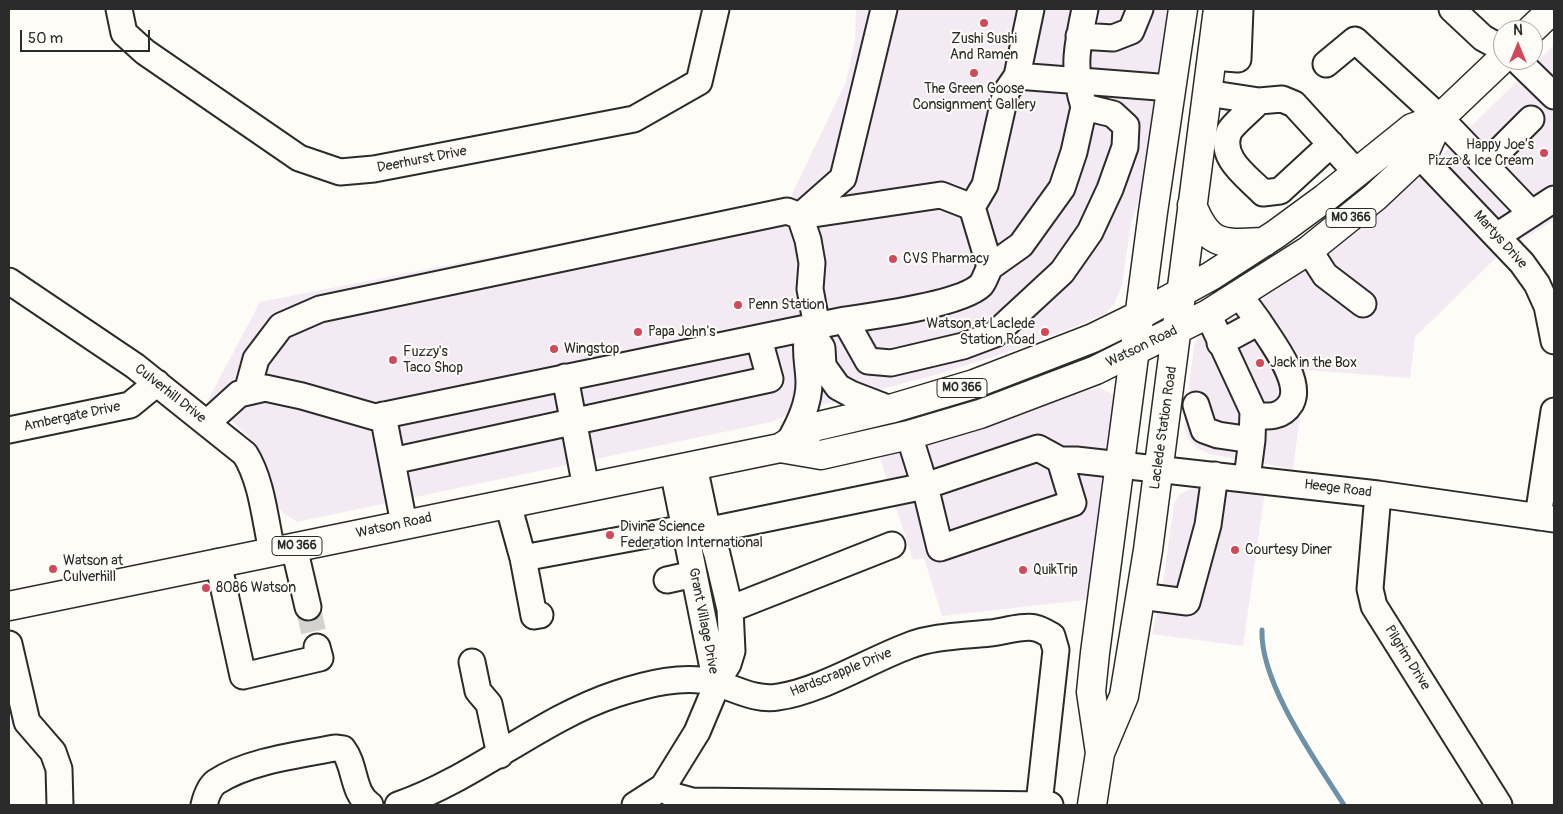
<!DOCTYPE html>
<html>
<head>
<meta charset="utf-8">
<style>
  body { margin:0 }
  #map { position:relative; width:1563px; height:814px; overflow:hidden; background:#fdfcf7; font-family:Pangolin,sans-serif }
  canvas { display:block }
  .frame { position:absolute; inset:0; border:10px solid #2b2b2b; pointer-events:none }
  .north { position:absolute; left:1493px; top:20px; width:50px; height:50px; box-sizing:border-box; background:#fdfcf7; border:1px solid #a9a8a5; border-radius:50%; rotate:0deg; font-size:14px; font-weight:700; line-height:20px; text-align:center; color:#2b2b2b }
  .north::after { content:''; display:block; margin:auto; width:18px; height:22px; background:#d1495b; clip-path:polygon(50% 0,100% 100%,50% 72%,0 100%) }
  .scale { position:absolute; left:20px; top:30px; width:130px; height:22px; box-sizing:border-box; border:2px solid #2b2b2b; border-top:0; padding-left:6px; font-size:15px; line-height:18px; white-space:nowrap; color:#2b2b2b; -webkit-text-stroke:4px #fdfcf7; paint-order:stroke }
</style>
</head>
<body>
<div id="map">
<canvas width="1563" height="814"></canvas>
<div class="frame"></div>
<div class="north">N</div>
<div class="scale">50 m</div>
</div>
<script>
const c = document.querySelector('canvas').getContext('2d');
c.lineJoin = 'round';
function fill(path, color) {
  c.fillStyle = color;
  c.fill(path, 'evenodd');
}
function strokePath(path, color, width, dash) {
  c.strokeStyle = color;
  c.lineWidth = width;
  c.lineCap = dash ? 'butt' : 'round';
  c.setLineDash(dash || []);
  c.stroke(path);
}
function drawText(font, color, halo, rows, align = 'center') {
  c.font = font + ' Pangolin,sans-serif';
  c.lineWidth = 4;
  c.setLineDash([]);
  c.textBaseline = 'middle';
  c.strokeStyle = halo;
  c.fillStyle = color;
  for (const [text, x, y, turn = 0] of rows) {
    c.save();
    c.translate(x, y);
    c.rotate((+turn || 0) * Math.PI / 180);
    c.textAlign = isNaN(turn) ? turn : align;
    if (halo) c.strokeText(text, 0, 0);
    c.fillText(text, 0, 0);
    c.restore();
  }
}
const built = new Path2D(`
  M856 9H1175L1150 167 1131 223 1122 285 1114 304 1105 314 1026 346 942 373 792 413 771 422 297 522 282 512 272 500 258 452 249 437 208 400 260 302 790 198 846 82 855 41Z
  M1554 45V220L1521 241 1444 162V153Z
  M1418 175H1426L1499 255 1415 337 1410 378 1306 370 1293 469 1209 454 1197 448 1187 437 1184 427 1194 345 1199 335 1260 301 1308 268 1359 231Z
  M1101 388 1116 396 1094 599 942 616 924 558 913 560 879 455 947 439 1088 390Z
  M1205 487 1265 491 1243 646 1152 634 1162 590 1174 504 1179 495 1190 489Z`);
const stream = new Path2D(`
  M1262 630C1260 683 1316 761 1344 805`);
const minorTunnel = new Path2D(`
  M308 607 317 647`);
const minor = new Path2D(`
  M119 9 124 33 145 52 299 158 340 172 374 169 634 119 699 82 716 9
  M1452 9 1483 38 1503 49
  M1079 36 1113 38 1131 31 1140 9
  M1212 57 1238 59 1240 9
  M1517 60 1554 96
  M1326 64 1355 40 1440 118 1531 213
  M1017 76 1031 9
  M1207 93 1259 101 1282 99 1294 104 1357 173
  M1259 101C1252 109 1233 124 1229 132 1218 158 1248 177 1263 193L1280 191 1331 144
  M1420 156 1522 263 1537 284 1547 306 1554 341
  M1485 165 1531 119
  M800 216 843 178 884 9
  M800 216 941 195 972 207
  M1497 236 1554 199
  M1309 250 1325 275 1363 304
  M990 267 1021 245 1062 188 1074 152 1084 107
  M9 281 135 366 245 454C262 481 265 520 272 551
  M1208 314 1253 411 1252 440 1247 478
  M845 320 868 361 891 363 963 346 995 334 1062 272 1090 232 1110 189 1125 147 1126 126 1113 114 1084 107C1072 68 1077 47 1085 9
  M809 328 822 348 823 366 838 387 851 394 890 409
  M1220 343 1259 322 1240 296
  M565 377 586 488
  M247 392 256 359 281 326 320 309 787 211 800 216 808 240 812 263 810 289 817 327
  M1196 405 1204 430 1218 435 1252 440
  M383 415 404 524
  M1253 415C1268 417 1282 418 1291 403 1303 381 1271 341 1259 322
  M207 423 239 394 265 388 302 396 375 417 845 320C873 316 962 304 981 285 985 280 987 272 990 267L972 207 985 185 1006 92 1017 76 1171 88
  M9 430 130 405 157 383
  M909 435 925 486 940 548 1073 503 1060 460
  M789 442C799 424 809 404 809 383 809 368 805 355 807 340
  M392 461 770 379 759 339
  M673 470 716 683
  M1378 494 1370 589 1374 606 1499 805
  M508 504 523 558 534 616 540 615
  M1538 517 1554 411
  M686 535 925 486 1038 448 1060 460H1076L1378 494 1554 519
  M294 547 308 607
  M523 558 685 528
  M218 562 243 676 320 658 317 647
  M667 580 694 574
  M1140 596 1187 602 1208 525 1215 475
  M730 609 892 545
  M9 644 27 722 53 752 59 769 60 805
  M472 662 478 691 489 704 500 755
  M663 787 674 796 692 801 1050 805
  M204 805C206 797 209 787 216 782 248 761 298 755 335 748L343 749C356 766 352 793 370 805
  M398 805C476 778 540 719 616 694 647 684 684 674 716 683 736 689 757 701 778 697 820 691 868 661 908 646 933 636 963 636 990 633 1001 632 1025 625 1035 628 1041 629 1047 633 1052 636L1056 650 1039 804
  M635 805 663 787 697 732 713 694 716 683 728 664 732 651 730 609 717 554 705 518 694 466`);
const major = new Path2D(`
  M1531 30 1553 9
  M1192 205C1209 247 1222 244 1264 242
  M780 448 821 455 909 435 980 414 1096 370 1208 314 1309 250 1375 197 1426 149 1440 118 1503 58
  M9 606 780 448 814 427 890 409 974 384 1093 338 1140 315 1211 276 1276 234 1325 198 1412 128 1440 118
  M1100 753 1091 692 1095 653 1153 212 1183 9
  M1092 805 1100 753 1124 696 1148 550 1218 9`);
const markers = [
  [984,23,5,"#d1495b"],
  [974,73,5,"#d1495b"],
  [1544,153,5,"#d1495b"],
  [893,259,5,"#d1495b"],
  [738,305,5,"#d1495b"],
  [638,332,5,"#d1495b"],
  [1045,332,5,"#d1495b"],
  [554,349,5,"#d1495b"],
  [393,360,5,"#d1495b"],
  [1260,363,5,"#d1495b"],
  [610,535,5,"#d1495b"],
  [1235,550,5,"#d1495b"],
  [53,569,5,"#d1495b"],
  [1023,570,5,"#d1495b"],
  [206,588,5,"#d1495b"]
];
const shields = [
  [1351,218,50],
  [962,388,50],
  [297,546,50]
];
const shieldNames = [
  ["MO 366",1351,218],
  ["MO 366",962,388],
  ["MO 366",297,546]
];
const poiNames = [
  ["Zushi Sushi",984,39,"center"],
  ["And Ramen",984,55,"center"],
  ["The Green Goose",974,89,"center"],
  ["Consignment Gallery",974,105,"center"],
  ["Happy Joe’s",1534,145,"right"],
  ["Pizza & Ice Cream",1534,161,"right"],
  ["CVS Pharmacy",903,259],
  ["Penn Station",748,305],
  ["Watson at Laclede",1035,324,"right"],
  ["Station Road",1035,340,"right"],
  ["Papa John's",648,332],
  ["Wingstop",564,349],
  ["Fuzzy's",403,352],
  ["Taco Shop",403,368],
  ["Jack in the Box",1270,363],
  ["Divine Science",620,527],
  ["Federation International",620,543],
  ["Courtesy Diner",1245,550],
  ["Watson at",63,561],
  ["Culverhill",63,577],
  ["QuikTrip",1033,570],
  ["8086 Watson",216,588]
];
const streetNames = [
  ["Deerhurst Drive",422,160,-11],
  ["Martys Drive",1500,240,48],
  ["Watson Road",1142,347,-26],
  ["Culverhill Drive",170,394,38],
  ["Ambergate Drive",72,417,-12],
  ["Laclede Station Road",1164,428,-82],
  ["Heege Road",1338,489,7],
  ["Watson Road",394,526,-12],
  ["Grant Village Drive",703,621,79],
  ["Pilgrim Drive",1407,658,58],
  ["Hardscrapple Drive",841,673,-22]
];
fill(built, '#f4eaf4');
strokePath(stream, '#6d91a7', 5);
strokePath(minorTunnel, '#d3d2ce', 25, [25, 12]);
strokePath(minor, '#2b2b2b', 29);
strokePath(major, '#2b2b2b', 31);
strokePath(minor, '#fdfcf7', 25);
strokePath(major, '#fdfcf7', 28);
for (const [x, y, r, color] of markers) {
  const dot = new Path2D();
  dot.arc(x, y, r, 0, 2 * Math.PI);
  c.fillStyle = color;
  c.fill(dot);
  strokePath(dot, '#fdfcf7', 2);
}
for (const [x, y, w] of shields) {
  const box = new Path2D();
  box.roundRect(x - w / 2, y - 9.5, w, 19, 4);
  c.fillStyle = '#fdfcf7';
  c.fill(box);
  strokePath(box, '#2b2b2b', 1);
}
drawText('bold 12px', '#2b2b2b', null, shieldNames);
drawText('14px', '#2b2b2b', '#fdfcf7', poiNames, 'left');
drawText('14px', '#2b2b2b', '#fdfcf7', streetNames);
</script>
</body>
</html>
